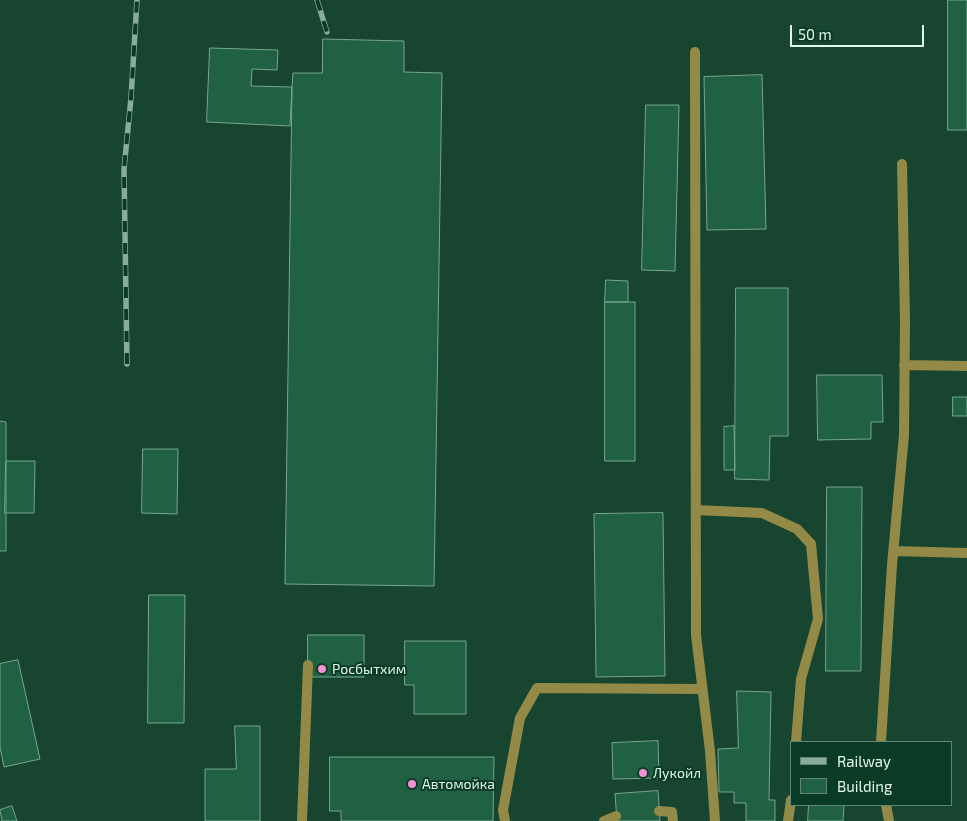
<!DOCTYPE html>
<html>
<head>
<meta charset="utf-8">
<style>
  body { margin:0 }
  #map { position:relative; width:967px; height:821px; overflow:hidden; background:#174530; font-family:"Exo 2",sans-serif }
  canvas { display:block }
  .legend { position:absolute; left:790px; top:741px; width:162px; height:65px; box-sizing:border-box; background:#0a3b26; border:1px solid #608775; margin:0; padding:6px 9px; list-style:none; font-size:15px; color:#e0f9eb }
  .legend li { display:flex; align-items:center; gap:10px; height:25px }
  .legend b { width:25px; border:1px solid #608775 }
  .scale { position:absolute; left:790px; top:25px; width:134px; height:22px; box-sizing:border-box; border:2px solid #e0f9eb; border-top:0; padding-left:6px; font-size:15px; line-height:18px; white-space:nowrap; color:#e0f9eb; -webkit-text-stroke:4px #0a3b26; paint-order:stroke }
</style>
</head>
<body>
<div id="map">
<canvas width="967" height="821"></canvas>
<ul class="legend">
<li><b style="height:6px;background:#89ab9a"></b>Railway</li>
<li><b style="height:14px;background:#206043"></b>Building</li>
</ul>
<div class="scale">50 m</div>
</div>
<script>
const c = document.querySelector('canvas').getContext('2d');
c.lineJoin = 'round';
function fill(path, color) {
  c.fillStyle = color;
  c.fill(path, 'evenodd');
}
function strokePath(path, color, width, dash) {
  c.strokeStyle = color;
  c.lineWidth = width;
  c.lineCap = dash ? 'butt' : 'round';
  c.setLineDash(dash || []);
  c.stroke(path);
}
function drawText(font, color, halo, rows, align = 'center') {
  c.font = font + ' "Exo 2",sans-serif';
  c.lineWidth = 4;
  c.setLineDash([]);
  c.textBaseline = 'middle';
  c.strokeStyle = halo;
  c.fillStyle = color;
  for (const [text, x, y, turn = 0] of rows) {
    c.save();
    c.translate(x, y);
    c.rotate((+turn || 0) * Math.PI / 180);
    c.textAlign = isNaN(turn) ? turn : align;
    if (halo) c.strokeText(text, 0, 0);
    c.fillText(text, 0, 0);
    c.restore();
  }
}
const building = new Path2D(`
  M948 0H967V130H948Z
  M323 39 404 41V72L442 73 434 586 285 584 292 87 293 73H322Z
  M210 48 278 50 277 70 252 69 251 86 292 87 290 126 207 122Z
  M762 75 766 229 707 230 704 77Z
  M646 105H679L675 271 642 270Z
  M606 280 628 281V302H605Z
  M736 288H788V436H770L769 480 735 479Z
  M605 302H635V461H605Z
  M817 375H882L883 422H871V439L818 440Z
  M953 397H967V416H953Z
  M0 421 6 422V551H0Z
  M734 426 735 470H724V427Z
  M143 449H178L177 514 142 513Z
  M6 461H35L34 513H5Z
  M827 487H862L861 671H826Z
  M663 513 665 676 596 677 594 514Z
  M149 595H185L184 723H148Z
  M308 635H364V677H308Z
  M405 641H466V714H414V685H405Z
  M18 660 40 759 4 767 0 747V664Z
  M737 691 771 692 769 800H775V821H746V803H734V792H719L718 749 738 748Z
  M235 726H260V821H205V769H236Z
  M658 741 659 778 613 779 612 743Z
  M330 757H494L493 821H341V811H330Z
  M658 791 660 821H617L615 794Z
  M809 805H844L843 821H808Z
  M12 806 17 821H2L0 810Z`);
const lane = new Path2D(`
  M695 52 696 635 710 751 715 821
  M904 365 967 366
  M696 510 762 513 797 529 811 544 818 619 801 679 796 742
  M894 551 967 553
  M881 742 892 565 904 435 905 321 902 164
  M886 805 889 821
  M659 811 672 812 673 821
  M302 821 308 665
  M505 821 503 810 520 718 537 688 702 689
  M604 821 616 816
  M788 821 791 800`);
const rail = new Path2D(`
  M317 0 327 32
  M127 364 124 169 131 98 137 0`);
const markers = [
  [322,669,5,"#f491d3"],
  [643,773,5,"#f491d3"],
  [412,784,5,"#f491d3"]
];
const poiNames = [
  ["Росбытхим",332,669],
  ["Лукойл",653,773],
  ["Автомойка",422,784]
];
fill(building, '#206043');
strokePath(building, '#77a68d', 1);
strokePath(lane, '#948a48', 10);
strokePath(rail, '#89ab9a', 5.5);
strokePath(rail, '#0a3b26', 4, [11]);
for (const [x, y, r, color] of markers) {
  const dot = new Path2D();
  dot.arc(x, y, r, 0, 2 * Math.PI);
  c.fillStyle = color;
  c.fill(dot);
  strokePath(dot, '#0a3b26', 2);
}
drawText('14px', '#e0f9eb', '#0a3b26', poiNames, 'left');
</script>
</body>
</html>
